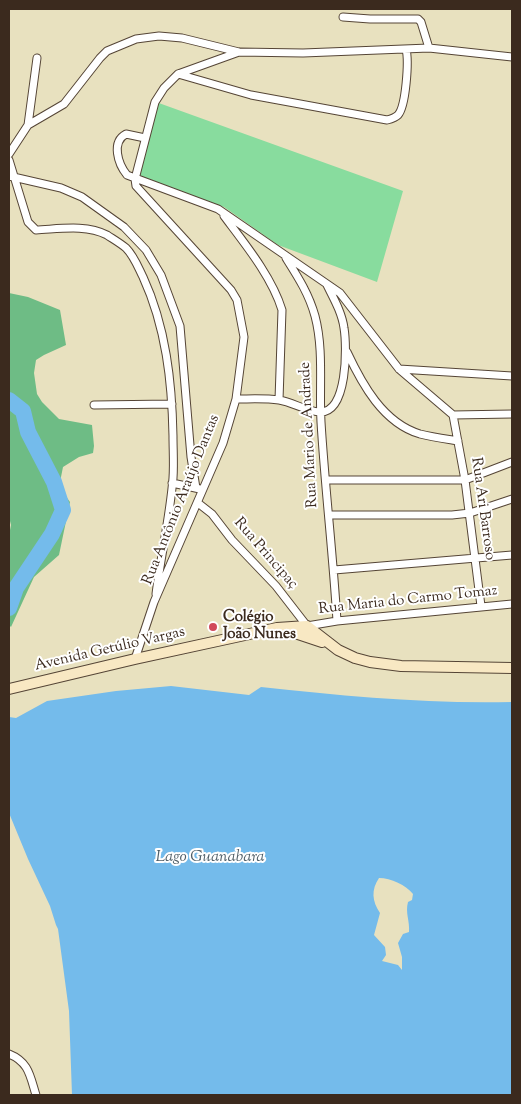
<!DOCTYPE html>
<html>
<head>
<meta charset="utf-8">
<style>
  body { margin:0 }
  #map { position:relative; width:521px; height:1104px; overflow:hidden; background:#e8e1bf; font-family:"Sorts Mill Goudy",serif }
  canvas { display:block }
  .frame { position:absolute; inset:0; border:10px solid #3b2a1e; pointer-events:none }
</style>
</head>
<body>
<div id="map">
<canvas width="521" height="1104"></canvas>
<div class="frame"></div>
</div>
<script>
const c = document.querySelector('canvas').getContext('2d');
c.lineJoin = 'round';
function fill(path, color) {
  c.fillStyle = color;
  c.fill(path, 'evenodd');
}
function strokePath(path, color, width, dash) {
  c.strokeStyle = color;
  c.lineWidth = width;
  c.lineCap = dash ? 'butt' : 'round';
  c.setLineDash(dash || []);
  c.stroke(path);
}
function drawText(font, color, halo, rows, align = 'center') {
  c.font = font + ' "Sorts Mill Goudy",serif';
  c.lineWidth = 4;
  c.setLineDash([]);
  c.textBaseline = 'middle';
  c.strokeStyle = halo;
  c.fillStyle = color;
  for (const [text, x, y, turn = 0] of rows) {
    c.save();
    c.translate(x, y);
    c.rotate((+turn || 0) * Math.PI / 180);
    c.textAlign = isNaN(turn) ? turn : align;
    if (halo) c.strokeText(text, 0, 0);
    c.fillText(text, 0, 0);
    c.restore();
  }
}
const green = new Path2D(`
  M156 102 403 191 377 282 278 245 224 207 137 178Z`);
const forest = new Path2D(`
  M9 293 28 297 60 310 66 345 44 355 36 360 34 373 37 394 42 402 59 419 92 425 94 446 93 453 79 457 63 467 59 487 70 502 59 555 34 577 11 627 9 625V535L11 525 9 517Z`);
const water = new Path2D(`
  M171 686 249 695 261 687C345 696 427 704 512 702V1095H72L69 1011 58 929 56 925 50 906 28 859 9 813V717L16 718 47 701 116 691ZM379 878C391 878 406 885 413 894L412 900 408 902C405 913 410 921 409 932L403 934 398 943 402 957V970L398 965 382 961 386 955 385 947 374 935 380 913C372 901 371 890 379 878Z`);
const river = new Path2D(`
  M9 400 23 411 28 432 54 482 63 510 52 534 16 588 9 608`);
const minor = new Path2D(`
  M343 17 370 19H418L421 22 429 48
  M239 52 178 74 251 95 387 120C391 119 395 118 398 115 406 106 409 61 406 49
  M28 125 37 58
  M145 138 126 134C111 142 118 164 127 175L218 209 340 293 399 369 453 415
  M9 154 28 125 64 104 100 58 107 51 136 39 159 36 182 38 239 52 303 53 429 48 512 57
  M9 160 28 222 36 230C59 229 86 224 107 235 113 239 120 243 126 248 134 256 138 267 143 277 166 327 172 382 173 436 173 450 174 464 173 478 170 516 161 555 156 594
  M9 176 61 188 82 197 124 227 146 250 161 275 180 326 191 457 196 488
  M224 216C245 244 272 277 282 310L279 400
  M286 258C298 277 309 294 315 316 324 350 319 387 321 422 325 488 333 554 337 621
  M347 352C362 384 383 423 420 434 432 437 446 439 458 441
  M399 369 512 376
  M236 399C250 399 265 398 279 400 292 402 306 411 319 412 348 414 347 346 344 328 342 313 334 299 327 285
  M94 405 172 404
  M453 415 465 480 481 606
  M453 415 512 414
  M326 480H465L512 462
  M172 483 200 489
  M198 503 212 514 232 540 276 586 307 626 337 621 512 604
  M329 515H452L470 513 512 499
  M334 570 512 555
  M135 659 154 602 223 443 236 399 244 337 237 300 231 290 136 186 135 179 155 102 164 88 178 74
  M9 1054C29 1062 30 1076 36 1095`);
const secondary = new Path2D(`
  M286 630 322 642
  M9 689 135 659 277 628 307 626 338 650 355 658 370 662 401 666 512 668`);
const markers = [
  [213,627,5,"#d1495b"]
];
const streetNames = [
  ["Rua Mario de Andrade",310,435,-93],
  ["Rua Antônio Araújo Dantas",182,500,-68],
  ["Rua Ari Barroso",482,509,82],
  ["Rua Principaç",265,554,49],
  ["Rua Maria do Carmo Tomaz",408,601,-6],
  ["Avenida Getúlio Vargas",110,650,-13]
];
const poiNames = [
  ["Colégio",223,618],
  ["João Nunes",223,635]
];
const waterNames = [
  ["Lago Guanabara",210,858]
];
fill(green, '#88dc9e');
fill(forest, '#6ebc85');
fill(water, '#74bbeb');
strokePath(river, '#74bbeb', 16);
strokePath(minor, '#554536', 9);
strokePath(secondary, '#554536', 12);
strokePath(minor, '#fff', 7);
strokePath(secondary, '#f8e8c3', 10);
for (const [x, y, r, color] of markers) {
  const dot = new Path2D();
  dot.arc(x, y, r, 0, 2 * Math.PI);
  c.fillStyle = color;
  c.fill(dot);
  strokePath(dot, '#fff', 2);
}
drawText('15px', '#3b2a1e', '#fff', streetNames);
drawText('bold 15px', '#3b2a1e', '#fff', poiNames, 'left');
drawText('italic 16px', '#4f5d66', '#fff', waterNames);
</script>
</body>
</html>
